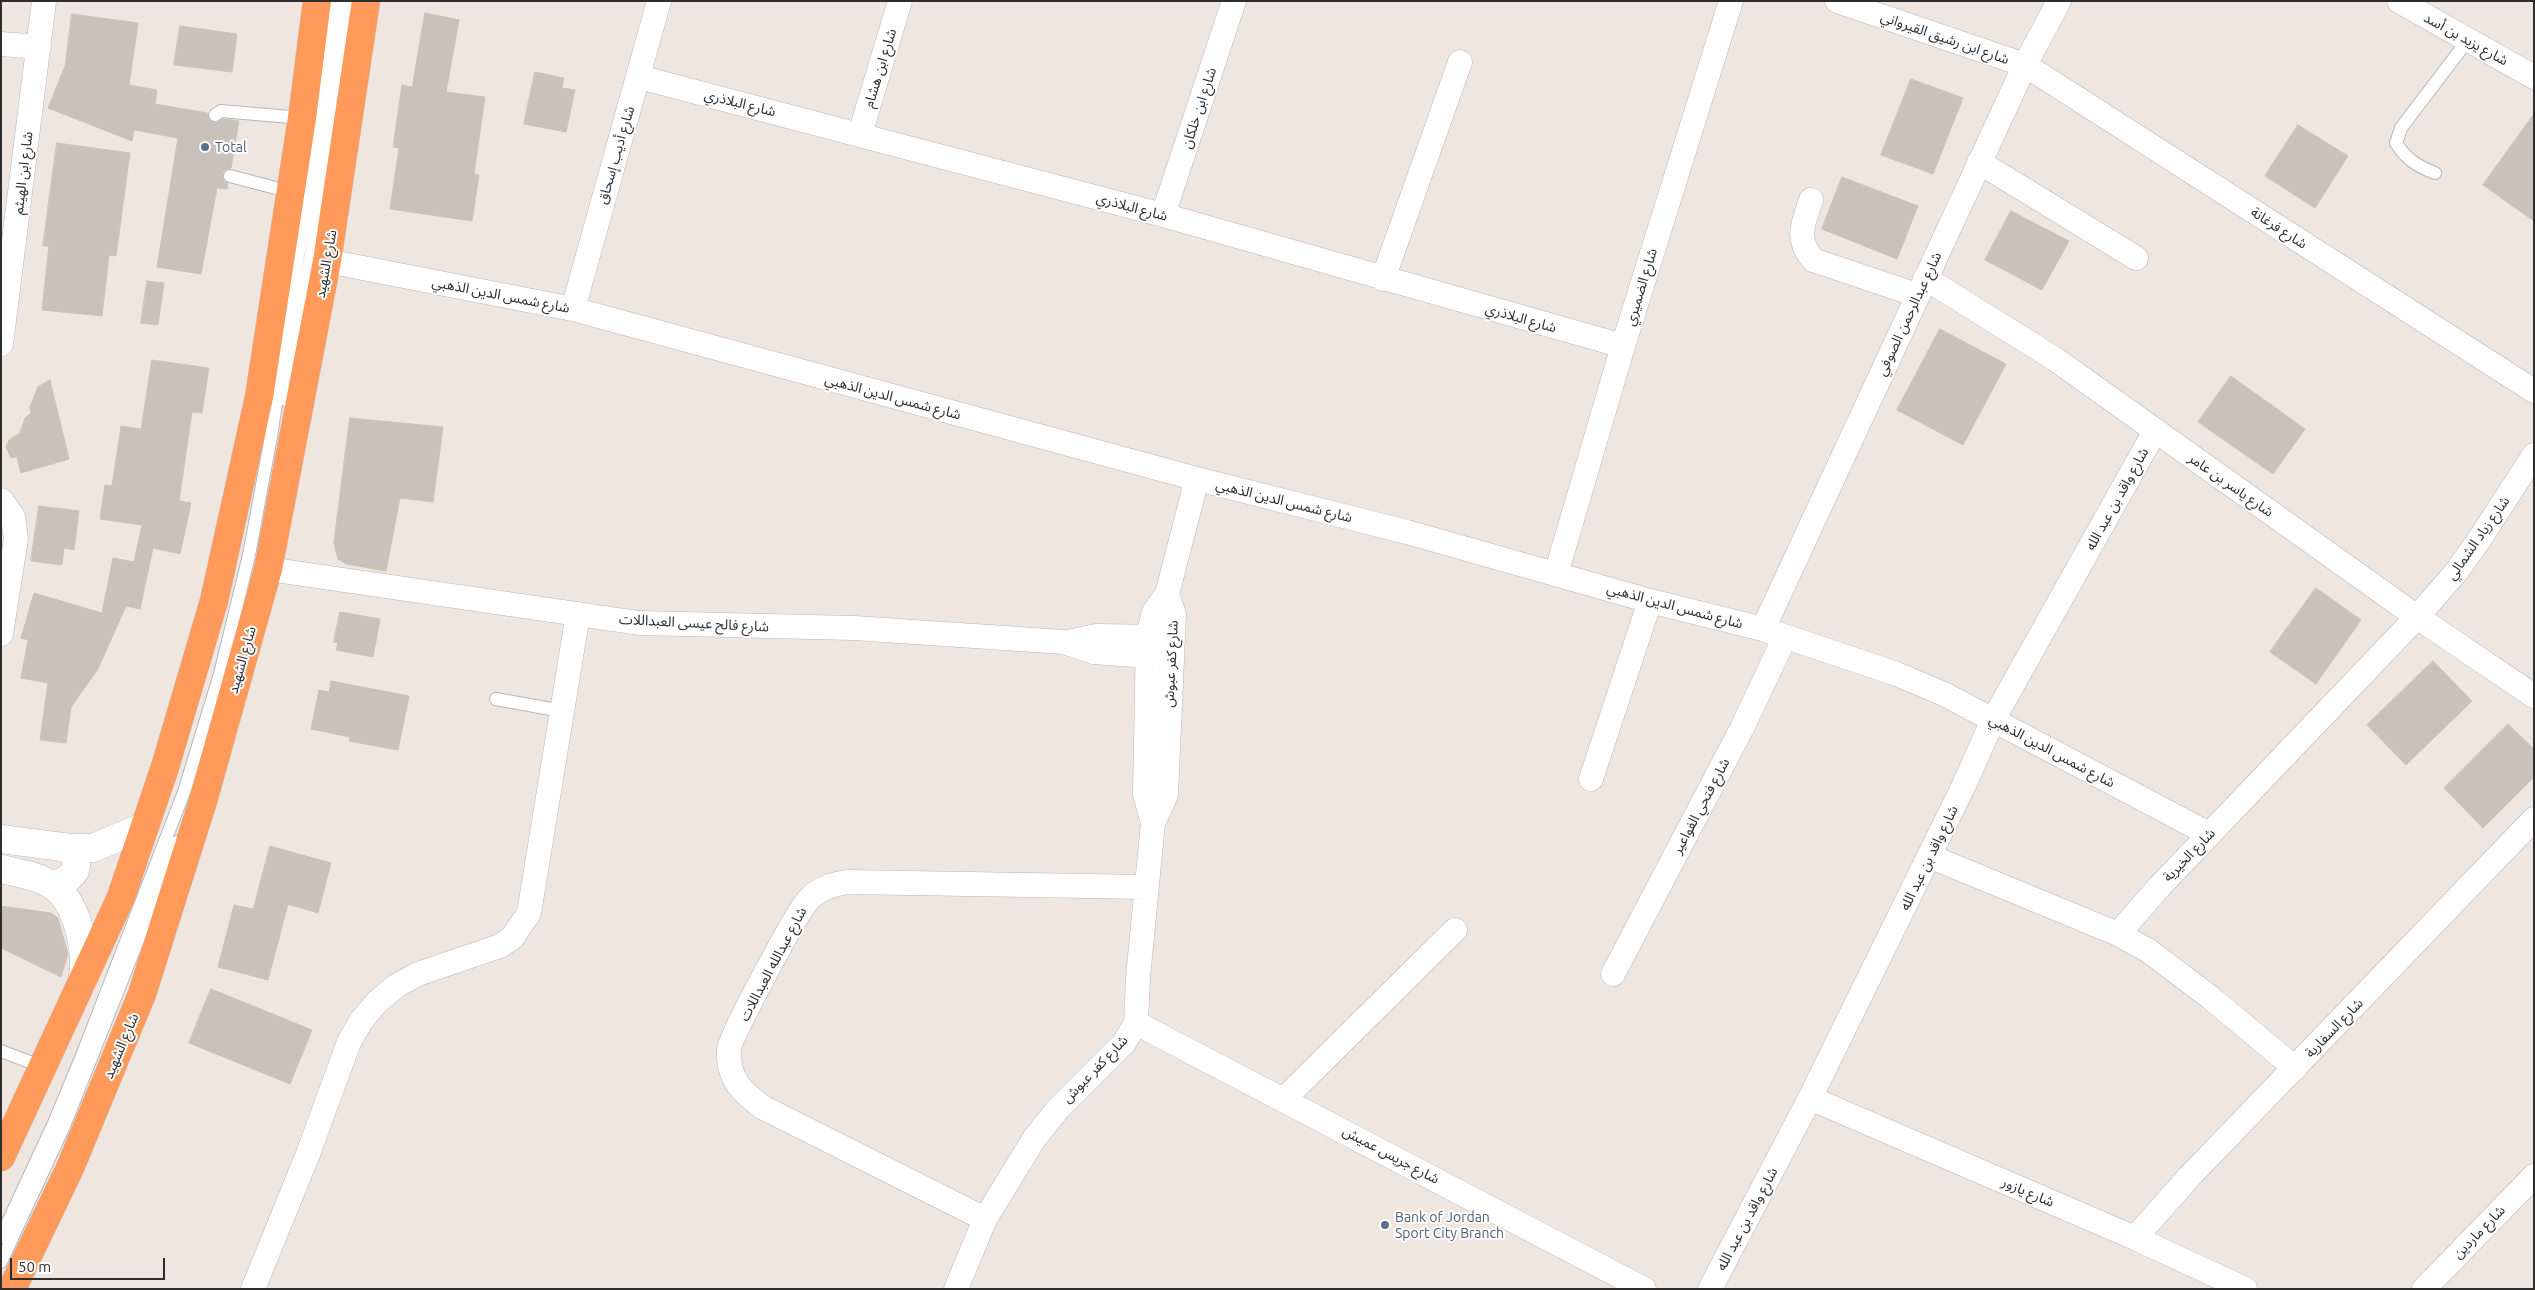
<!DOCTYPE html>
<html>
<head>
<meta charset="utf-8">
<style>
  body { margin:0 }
  #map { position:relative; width:2535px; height:1290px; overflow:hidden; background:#efe7df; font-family:Ubuntu,sans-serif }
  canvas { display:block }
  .frame { position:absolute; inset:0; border:2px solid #2d2d2d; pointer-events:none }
  .scale { position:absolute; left:10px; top:1258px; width:155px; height:22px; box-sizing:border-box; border:2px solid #2d2d2d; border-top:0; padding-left:6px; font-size:15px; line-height:18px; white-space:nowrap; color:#2d2d2d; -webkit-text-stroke:4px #fff; paint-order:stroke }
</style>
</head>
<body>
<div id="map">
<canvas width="2535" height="1290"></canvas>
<div class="frame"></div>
<div class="scale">50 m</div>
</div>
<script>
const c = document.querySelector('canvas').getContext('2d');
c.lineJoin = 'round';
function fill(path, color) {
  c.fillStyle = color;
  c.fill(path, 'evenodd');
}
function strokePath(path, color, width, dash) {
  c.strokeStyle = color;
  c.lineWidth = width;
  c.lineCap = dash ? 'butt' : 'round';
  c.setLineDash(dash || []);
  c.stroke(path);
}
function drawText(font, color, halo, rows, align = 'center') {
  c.font = font + ' Ubuntu,"Noto Sans Arabic",sans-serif';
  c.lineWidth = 4;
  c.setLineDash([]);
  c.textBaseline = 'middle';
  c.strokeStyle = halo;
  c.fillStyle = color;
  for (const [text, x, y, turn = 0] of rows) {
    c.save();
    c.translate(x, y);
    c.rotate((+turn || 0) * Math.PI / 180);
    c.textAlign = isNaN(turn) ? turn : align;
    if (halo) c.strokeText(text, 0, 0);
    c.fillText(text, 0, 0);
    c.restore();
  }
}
const building = new Path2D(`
  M425 13 459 20 446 92 485 97 474 174 479 175 472 221 390 209 399 148 393 147 402 85 412 87Z
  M72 14 138 23 129 85 157 90 155 104 207 113 209 120 215 123 223 119 239 121 231 168 225 170 222 174 224 181 228 184 227 189 217 188 201 274 157 267 178 138 134 130 132 141 48 108 65 66Z
  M180 26 237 34 232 72 174 65Z
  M535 72 564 78 562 88 575 90 566 132 524 124Z
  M1911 79 1963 98 1933 174 1881 155Z
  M2534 114V221L2483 185Z
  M2298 125 2348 156 2315 208 2265 176Z
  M57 143 130 153 116 256 109 255 102 316 42 310 49 246H43Z
  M1842 177 1918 206 1897 259 1822 229Z
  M2011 211 2069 241 2042 290 1985 260Z
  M147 281 164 283 158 325 141 323Z
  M1940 329 2006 364 1963 445 1897 410Z
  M152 360 209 368 202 413 192 412 179 501 191 503 180 554 153 548 140 609 126 606 98 669 71 707 66 743 40 740 48 683 21 678 28 640 21 638 34 593 102 613 113 558 134 562 142 525 100 519 105 485 112 486 121 426 141 429Z
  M2231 376 2305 429 2273 474 2198 422Z
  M50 380 69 459 21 473 17 457 11 458 6 447 9 440 20 433 25 418 31 413 30 407 38 387Z
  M350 418 443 427 433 502 400 498 386 571 346 564 338 559 334 543Z
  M39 506 79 511 74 550 64 548 62 565 31 561Z
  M2316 588 2361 620 2316 684 2270 652Z
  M340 612 380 619 373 657 336 650 338 643 334 642Z
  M2433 661 2472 701 2406 765 2367 725Z
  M331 681 409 696 398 750 349 741 350 737 311 729 319 690 329 692Z
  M2508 724 2534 749V777L2483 828 2444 788Z
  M270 846 331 863 318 913 288 904 268 980 218 967 234 905 253 909Z
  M1 906 51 913 58 918 68 954 61 977 1 948Z
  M211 989 312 1030 290 1084 189 1043Z`);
const lane = new Path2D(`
  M215 115 221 111 302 118
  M2435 173C2417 166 2407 160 2396 143L2401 128 2468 40
  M230 176 291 192
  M287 401 310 259 346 1
  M496 699 562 711
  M1 1051 43 1067
  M1 1237 54 1123 83 1053 184 792 220 674 249 555 271 437 336 1
  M1 1262 64 1126 177 842`);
const street = new Path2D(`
  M1837 1 2025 65 2534 391
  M2399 1 2534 77
  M1 44 39 47
  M639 77 1163 215 1623 346
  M860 134 900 1
  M1979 162 2136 258
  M1811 200C1803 224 1795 238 1813 260L1917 295
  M1163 215 1234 1
  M327 261 573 309 1197 479 1407 532 1650 601 1763 629 1894 673 1944 694 2209 834
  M1925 278 2055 359 2417 617 2534 696
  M1383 279 1460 62
  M573 309 659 1
  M1 344 44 1
  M1 500 13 517 16 539 1 634
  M268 569 639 623 854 628 1064 642 1094 652 1171 658
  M1556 574 1623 346 1731 1
  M1763 629 2025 65 2059 1
  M1073 641 1096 636 1164 637
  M1591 779 1650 601
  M1153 823 1145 794 1148 636 1154 612 1167 594 1197 479
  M1929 856 2118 934 2149 951 2211 998 2295 1068
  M2118 934 2160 886 2417 617 2457 571 2479 540 2534 455
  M1613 974 1742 728 1785 637
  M1136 1023 1644 1289
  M1810 1098 2135 1238 2245 1289
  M1284 1099 1455 930
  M985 1219 764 1108C742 1093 727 1078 729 1049 730 1037 797 912 808 900 819 888 833 884 849 882L1146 887
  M2135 1238 2189 1177 2534 819
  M253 1289 308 1154 349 1042 361 1021 377 1002 396 986 418 974 500 946 512 938 529 913 578 614
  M956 1289 985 1219 1034 1139 1057 1110 1124 1043 1136 1023 1138 977 1153 823 1166 795 1174 614 1167 594
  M1710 1289 1810 1098 1964 785 1993 720 2155 431
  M2424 1289 2534 1176`);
const secondary = new Path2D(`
  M1 839 70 848H93L145 826
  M1 869C18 873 39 876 53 886 79 903 88 956 82 983
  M54 886C74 877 83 869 70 848`);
const highway = new Path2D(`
  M1 1157 121 897 165 767 214 601 259 397 302 118 317 1
  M12 1289 70 1168 142 994 203 801 268 569 327 261 366 1`);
const markers = [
  [205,147,5,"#5c6f8a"],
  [1385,1225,5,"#5c6f8a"]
];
const streetNames = [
  ["شارع ابن رشيق القيرواني",1945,38,19],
  ["شارع يزيد بن أسد",2466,39,29],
  ["شارع ابن هشام",880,68,-73],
  ["شارع البلاذري",740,103,14],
  ["شارع ابن خلكان",1199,108,-72],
  ["شارع أديب إسحاق",616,155,-74],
  ["شارع ابن الهيثم",23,173,-83],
  ["شارع البلاذري",1132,207,15],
  ["شارع فرغانة",2279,228,33],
  ["شارع الشهيد",326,264,-80],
  ["شارع الضميري",1641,287,-73],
  ["شارع شمس الدين الذهبي",501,295,11],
  ["شارع عبدالرحمن الصوفي",1909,314,-65],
  ["شارع البلاذري",1521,318,16],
  ["شارع شمس الدين الذهبي",893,397,15],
  ["شارع ياسر بن عامر",2231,485,35],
  ["شارع واقد بن عبد الله",2117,499,-61],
  ["شارع شمس الدين الذهبي",1284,501,14],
  ["شارع زياد الشمالي",2478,538,-55],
  ["شارع شمس الدين الذهبي",1675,606,15],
  ["شارع فالح عيسى العبداللات",694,623,3],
  ["شارع الشهيد",242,660,-74],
  ["شارع كفر عبوش",1171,664,-87],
  ["شارع شمس الدين الذهبي",2052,751,28],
  ["شارع فتحي الفواعير",1701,806,-62],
  ["شارع الخيرية",2189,855,-46],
  ["شارع واقد بن عبد الله",1929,858,-64],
  ["شارع عبدالله العبداللات",773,964,-62],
  ["شارع السفارية",2334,1028,-46],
  ["شارع الشهيد",121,1046,-67],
  ["شارع كفر عبوش",1095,1069,-46],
  ["شارع جريس عميش",1391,1155,28],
  ["شارع يازور",2028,1192,23],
  ["شارع واقد بن عبد الله",1747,1219,-62],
  ["شارع ماردين",2479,1232,-46]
];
const serviceNames = [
  ["Total",215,147],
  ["Bank of Jordan",1395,1217],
  ["Sport City Branch",1395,1233]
];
fill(building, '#c8c2ba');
strokePath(building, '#cbc3b8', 1);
strokePath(lane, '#b3b6c1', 14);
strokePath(street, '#b3b6c1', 25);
strokePath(secondary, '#b3b6c1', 29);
strokePath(highway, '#c8c8c8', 29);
strokePath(lane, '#fff', 12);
strokePath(street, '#fff', 24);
strokePath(secondary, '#fff', 28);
strokePath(highway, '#ff9a5a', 28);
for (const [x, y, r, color] of markers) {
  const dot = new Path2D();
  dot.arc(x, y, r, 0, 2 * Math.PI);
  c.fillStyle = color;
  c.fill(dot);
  strokePath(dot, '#fff', 2);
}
drawText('14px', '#2d2d2d', '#fff', streetNames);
drawText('14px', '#4e5e75', '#fff', serviceNames, 'left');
</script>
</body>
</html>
